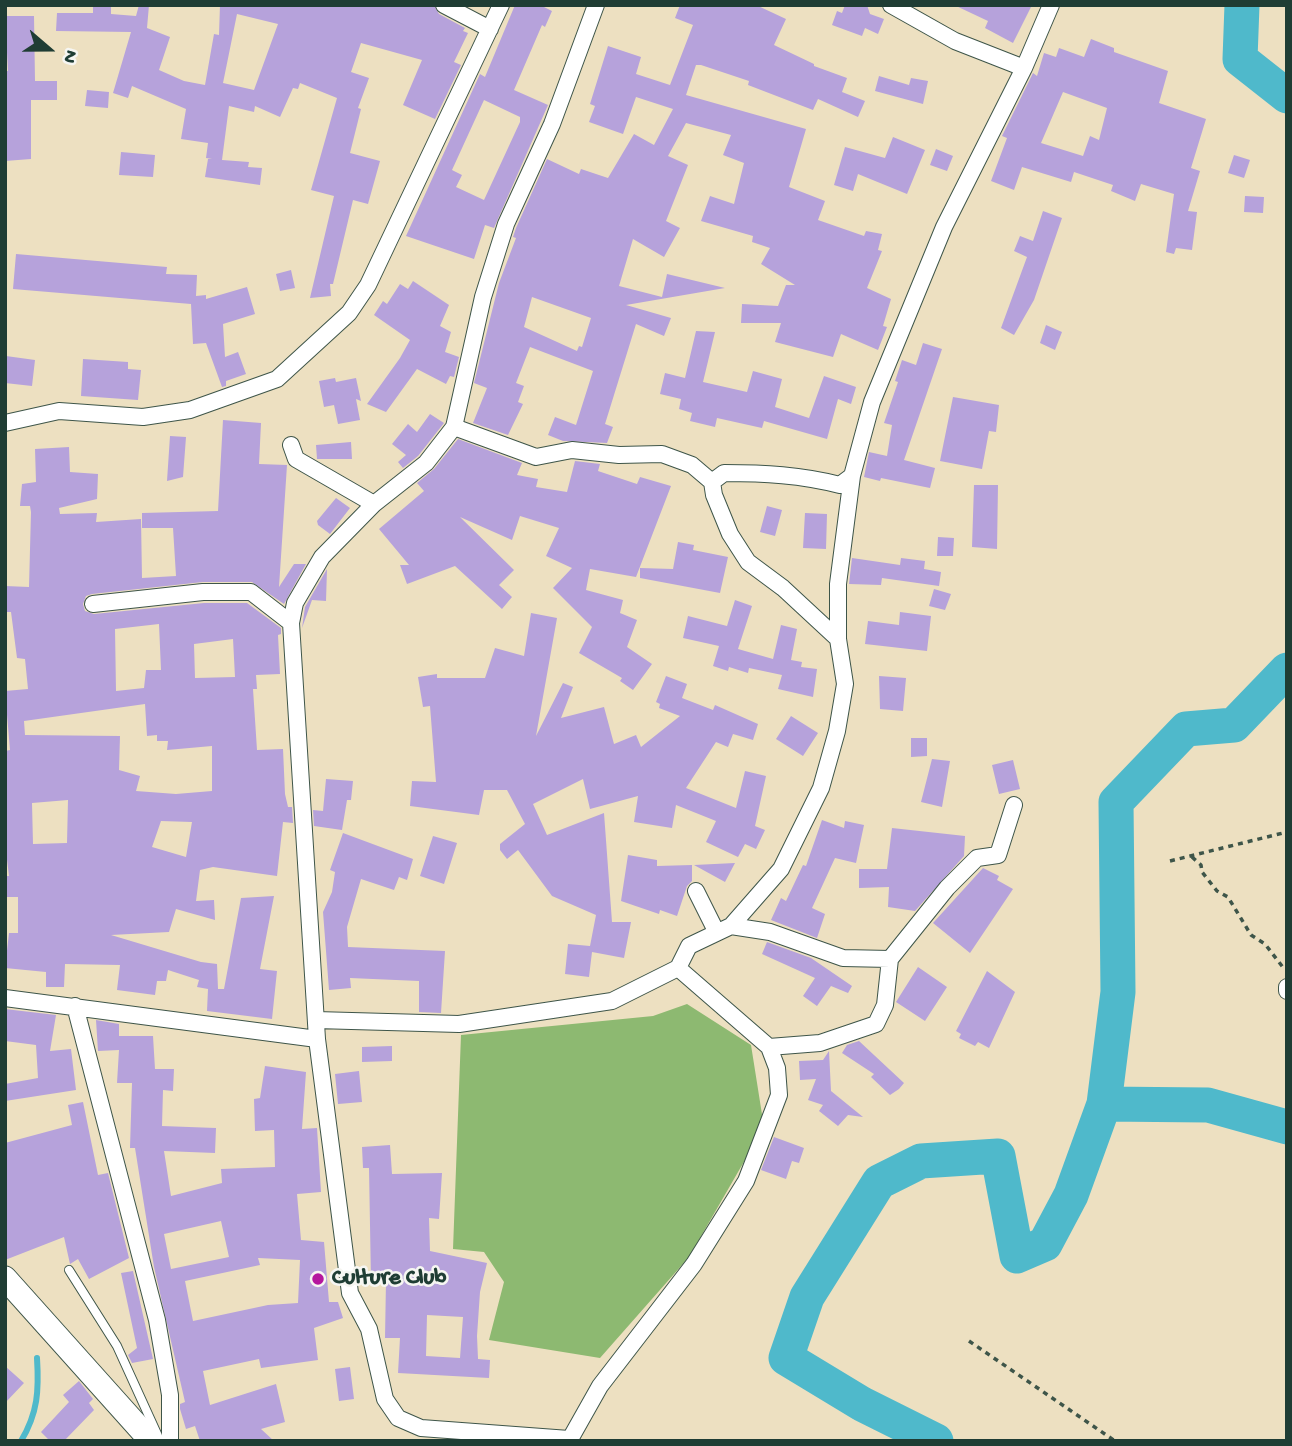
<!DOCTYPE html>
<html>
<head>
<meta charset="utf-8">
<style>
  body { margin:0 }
  #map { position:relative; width:1292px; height:1446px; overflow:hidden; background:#ede0c1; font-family:"Gochi Hand",sans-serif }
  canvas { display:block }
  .frame { position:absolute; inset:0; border:7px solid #1f3d34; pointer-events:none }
  .north { position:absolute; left:14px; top:14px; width:70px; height:70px; -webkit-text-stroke:5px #f6f6f2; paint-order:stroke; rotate:110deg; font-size:19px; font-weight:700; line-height:28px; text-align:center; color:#1f3d34 }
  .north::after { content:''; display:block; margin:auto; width:24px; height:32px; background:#1f3d34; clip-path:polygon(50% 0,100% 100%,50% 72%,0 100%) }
</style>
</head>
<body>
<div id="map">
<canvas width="1292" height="1446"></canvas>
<div class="frame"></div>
<div class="north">N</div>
</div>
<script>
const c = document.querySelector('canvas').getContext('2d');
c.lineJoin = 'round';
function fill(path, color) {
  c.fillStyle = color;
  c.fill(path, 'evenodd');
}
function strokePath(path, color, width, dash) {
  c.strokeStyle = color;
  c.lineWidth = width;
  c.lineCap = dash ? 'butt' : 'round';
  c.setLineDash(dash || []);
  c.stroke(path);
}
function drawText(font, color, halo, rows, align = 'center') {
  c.font = font + ' "Gochi Hand",sans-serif';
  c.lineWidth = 5;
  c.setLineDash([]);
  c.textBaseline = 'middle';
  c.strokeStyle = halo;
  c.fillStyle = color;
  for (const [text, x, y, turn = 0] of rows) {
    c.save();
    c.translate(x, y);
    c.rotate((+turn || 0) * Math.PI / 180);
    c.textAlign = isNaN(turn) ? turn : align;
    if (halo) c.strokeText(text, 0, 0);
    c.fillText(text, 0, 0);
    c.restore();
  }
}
const forest = new Path2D(`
  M687 1004 751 1045 764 1127 689 1257 600 1358 489 1340 504 1282 484 1252 453 1249 461 1035 653 1016Z`);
const stream = new Path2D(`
  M21 1441C38 1413 39 1390 37 1358`);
const river = new Path2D(`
  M1242 5 1240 59 1287 96
  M1104 1104 1208 1105 1287 1127
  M936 1441 862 1404 786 1358 807 1297 879 1182 921 1161 998 1156 1017 1256 1045 1244 1071 1195 1104 1104 1118 992 1116 802 1186 729 1234 725 1287 670`);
const building = new Path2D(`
  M93 5H111V14L136 16 139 5H149L147 28 170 37 159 70 184 81 205 85 214 34 219 35 220 5H434L439 14 465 28 463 31 468 33 454 62 461 65 435 119 403 105 422 60 361 43 351 72 369 78 358 108 361 109 350 153 380 161 368 204 353 200 333 284H330L331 296 310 298 334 196 311 190 337 98 300 83 298 89 293 88 280 117 255 106 254 112 229 106 222 160 249 162 248 167 262 168 260 185 205 177 208 159H212L206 158 208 143 181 139 186 109 132 86 128 98 113 93 131 32 56 31 57 13H93ZM237 14 278 24 254 90 223 83Z
  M515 5H540L552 11 545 27 542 25 514 90 548 105 494 228 485 225 474 259 406 236 480 74 485 77ZM484 100 520 117V122L484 200 456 187 462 175 452 170Z
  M680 5H756L786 19 774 45 814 64V66L847 78 842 92 865 101 858 117 818 99 813 110 748 85 749 81 701 65H696L686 95 806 129 789 187 825 201 818 220 864 236 866 231 882 234 878 250 882 251 867 288 891 299 883 326 887 327 878 350 841 334 833 357 775 342 781 323H741L742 304 778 306 786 285H795L761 264 770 248 752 242 753 236 701 221 710 196 734 204 744 163 723 155 731 135 686 123 668 156 688 165 666 221 680 228 664 257 633 239 619 286 662 297 667 274 725 288 626 305 671 318 664 336 636 324 605 424 613 427 607 443 563 441 548 435 555 417 576 425 593 371 530 347 516 383 524 386 518 402 523 404 508 435 473 423 487 388 474 383 499 283 516 238 513 237 516 228 547 159 579 174 581 169 608 178 634 134 654 145 673 109 636 97 623 134 589 122 595 106 590 104 608 46 641 57 636 74 670 85 693 25 675 18ZM532 297 591 318 582 347 579 346 577 351 524 327Z
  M845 5H867L870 14 884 19 878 34 865 28 862 36 832 25 837 11 842 13Z
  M954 5H1032L1013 43 985 28 988 21Z
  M5 16H34L35 81H57V100H31V159L5 161V71H8Z
  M1091 39 1114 48V52L1168 71 1159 103 1206 119 1191 168 1200 171 1188 211 1197 212 1192 250 1176 248 1174 254 1166 252 1174 194 1141 184 1135 201 1111 191 1113 185 1074 172 1071 182 1022 167 1014 190 991 181 1007 138 1002 136 1033 73 1037 76 1044 53 1056 57 1059 48 1084 57ZM1063 92 1107 108 1099 140 1090 136 1083 156 1041 143Z
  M879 76 909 85 911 78 928 81 923 104 875 91Z
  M87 90 109 92 108 108 85 106Z
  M893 137 925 150 907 194 858 174 853 191 834 185 845 147 885 158Z
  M936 149 953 156 947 171 930 165Z
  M121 152 155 155 153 177 119 175Z
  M1234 155 1250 160 1244 178 1228 173Z
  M1245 196 1264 197 1263 213 1244 212Z
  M1043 211 1062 218 1034 300 1014 335 1001 328 1027 257 1014 251 1020 236 1033 241Z
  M16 254 167 267 166 274 197 275 196 296 206 295V299L247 287 255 314 223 324 225 357 238 352 246 374 226 381V386L222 387 206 343 193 344 191 304 13 289Z
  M291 270 295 288 280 291 276 274Z
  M413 281 449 305 440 326 451 332 445 352 459 357 454 377 450 376 446 384 417 369 386 412 367 404 400 358 410 340 374 315 383 301 387 304 400 284 408 289Z
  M1046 325 1062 332 1055 350 1040 343Z
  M696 331 715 332 703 382 747 392 753 371 782 379 775 407 809 418 824 376 856 387 851 404 838 399 827 439 764 421 762 428 717 418 715 427 690 421 692 413 679 409 681 399 660 394 665 373 685 378Z
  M923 343 942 349 904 460 935 468 930 488 881 478 880 481 864 477 869 452 887 456 892 425 884 423 898 382 895 381 902 360 916 365Z
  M6 356 35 360 32 386 5 383Z
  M83 359 128 362V369L141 370 138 400 81 396Z
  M335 378 336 382 356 378 361 401 356 399 360 420 338 424 334 405 324 407 319 381Z
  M953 397 999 405 996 432 989 431 982 469 940 461Z
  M430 414 444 423 418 456 403 468 398 462 406 455 392 444 408 424 417 432Z
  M223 420 261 423 259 464 287 465 279 587 294 564H306L284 604 252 582H203L92 594 86 596 83 604 85 611 94 614 204 603H247L281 628V634L278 635 280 674 256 675 257 689H253L257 750 283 749 285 794 288 807H292L293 823 283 822 277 876 213 867 200 870 196 901 214 900 215 920 176 909 169 932 111 935 201 962 217 964 218 989H224L241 898 274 896 260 969 277 971 272 1019 207 1011 208 989 197 987 199 980 168 970 166 981H157L155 995 117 990 120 965 65 964 64 987H46V972L5 968 9 933H18V897H5V876H9L5 843V751L10 750 5 691 28 689 25 659 17 658 11 612H5V586L29 587 31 512 30 506H20L22 484 36 482 35 449 69 447 70 472 98 474 97 499 59 508 60 514 97 513 96 522 141 519 142 578 176 576 173 528H142V513L218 511ZM159 624 161 670H146L144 688 116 691 115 629ZM233 639 235 677 195 678 194 644ZM145 704 147 736 157 735V741H168L167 750 212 746V791L176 794 136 791 140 776 119 770 120 736 25 735 24 721ZM68 800 67 843 33 844 32 803ZM161 821 192 822 186 857 152 847Z
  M170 436 186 437 183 477 167 481Z
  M458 439 522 463 517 475 538 479 536 487 567 492 575 461 600 464 598 471 637 484 640 477 671 486 636 577 590 569 586 590 623 600 620 613 637 620 627 647 652 664 633 690 620 681 622 678 579 653 592 627 553 588 572 568 546 556 559 528 520 516 512 540 460 517 514 570 499 585 512 597 502 609 455 566 407 584 400 565H409L379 529 424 491 417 483 434 469Z
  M351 442 352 459H317L316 445Z
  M974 485H998L997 549 972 547Z
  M336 498 350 508 330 534 318 525 317 521Z
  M767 506 782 510 775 536 760 532Z
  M805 513 827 514 826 549 803 548Z
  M938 537 954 538 953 556H937Z
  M678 542 694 545 693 550 728 557 720 593 640 578V568L673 569Z
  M852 558 900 565 901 558 925 561 924 569 941 572 939 586 882 578 881 585 849 584Z
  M327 569 326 601 312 600 302 628 305 607Z
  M934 589 951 594 945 610 929 606Z
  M735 600 752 606 738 649 773 659 781 625 797 629 791 660 802 662 801 667 817 669 813 697 778 689 782 675 749 668 748 673 729 667 728 671 713 666 719 646 683 638 688 616 727 626Z
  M900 612 931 616 927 651 865 644 868 621 899 625Z
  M531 613 557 618 536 736 563 683 573 687 561 718 604 707 614 744 636 735 641 747 680 716 659 708 660 704 656 702 666 676 687 684 682 698 713 710 715 705 758 724 753 740 733 734 728 747 716 742 686 788 736 808 745 771 766 776 755 826 765 830 756 849 745 844 738 857 706 842 716 821 676 805 672 828 634 822 638 796 590 809 583 779 533 804 547 835 604 813 612 922H631L624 958 592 952 589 977 565 974 568 944 590 946 596 915 552 896 518 850 507 859 500 850V844L525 824 507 790H484L479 815 410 806 412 781 436 782 430 706 423 707 418 677 437 674V678H485L495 648 524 656Z
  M879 676 906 678 903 711 880 709Z
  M791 716 818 733 803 756 776 739Z
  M911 738H927V756L911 757Z
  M932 759 950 761 942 807 921 802Z
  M1013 760 1020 789 999 794 992 765Z
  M326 779 353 781 351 800H347L342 830 314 826 313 810 323 811Z
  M822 820 844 828 845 821 864 825 856 863 835 858 812 908 825 914 817 938 771 920 781 898 786 901 803 865 806 866Z
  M892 828 965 836 964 856 915 911 888 907 889 887 859 888V869H887Z
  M343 833 413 859 407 880 399 877 394 890 361 879 347 927 348 947 445 951 441 1013 419 1012V981L350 978 351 988 329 990 323 912 332 892 335 872 330 870Z
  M433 836 457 843 444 884 420 876Z
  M628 855 657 860V866L692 865V881L687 886 677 916 660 910 659 914 621 901Z
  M735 863 725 882 694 865Z
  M983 868 999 876 997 880 1013 889 970 953 933 923Z
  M767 942 811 958 852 986 848 993 831 986 817 1006 803 996 815 978 762 954Z
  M918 967 947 987 925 1021 896 1002Z
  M987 971 1015 992 989 1048 978 1042 975 1046 959 1038 961 1034 956 1031Z
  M5 1009 56 1015 50 1051 71 1049 76 1090 5 1101V1084L38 1078 36 1045 5 1041Z
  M96 1020 119 1024V1036H153L155 1069H174L173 1091 163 1090 162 1126 216 1128 215 1153 164 1151 171 1196 222 1183 221 1169 275 1167 274 1130 255 1131 254 1099 260 1098 265 1066 306 1072 302 1129 317 1128 321 1192 297 1194 301 1240 324 1242 329 1302H338L343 1318 314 1328 318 1360 261 1368 259 1359 203 1371 210 1405 276 1384 285 1422 261 1429 274 1441H200L195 1426 186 1429 180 1409V1404L185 1402 154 1267 135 1148H130L132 1083H117L119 1050 98 1051ZM221 1221 229 1257 171 1269 164 1234ZM258 1258 300 1260 298 1303 268 1305 193 1321 185 1281 260 1265Z
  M859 1041 904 1083 899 1089 890 1095 871 1077 874 1074 842 1053 847 1045Z
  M392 1046V1061L362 1062V1047Z
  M829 1051 831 1091 863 1117 848 1115 838 1126 819 1111 823 1105 808 1100 816 1079 800 1080 799 1061 823 1060Z
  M359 1071 362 1102 338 1104 335 1074Z
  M83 1102 98 1175 108 1173 129 1258 89 1279 78 1259 70 1264 64 1237 5 1260V1143L72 1125 68 1105Z
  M774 1137 804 1148 799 1163 792 1161 786 1179 761 1170Z
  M390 1145 392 1174 442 1173 439 1219 429 1218 430 1251 487 1263 480 1292 477 1336 478 1359 490 1360 489 1378 398 1373 400 1338H385L386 1281 371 1282 369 1168H363L362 1147ZM427 1315 463 1317 460 1358 426 1356Z
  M133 1271 153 1359 132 1363 128 1355 137 1348 121 1273Z
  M5 1366 24 1383 5 1403Z
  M350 1367 354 1399 339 1401 335 1369Z
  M79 1381 93 1399 89 1403 94 1410 64 1441H50L41 1432 69 1402 63 1395Z`);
const path = new Path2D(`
  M1192 857 1201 865 1202 872 1217 891 1228 897 1251 935 1265 944 1285 970
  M1170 861 1287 832
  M969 1341 1115 1441`);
const service = new Path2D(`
  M69 1270 117 1346 158 1436`);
const minor = new Path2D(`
  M444 5 490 29
  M1024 68 1051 5
  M5 423 59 411 143 417 190 410 277 379 349 313 368 285 501 5
  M454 427 536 457 572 450 619 455 662 454 692 465 712 482
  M291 445 296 459 374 504
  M93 604 203 592H251L291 623
  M838 639 783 588 748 562 730 534 714 495 712 482 724 473C764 473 801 475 840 485L852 476
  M696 891 716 931
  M731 926 781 869 821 788 837 731 845 684 838 639V584L852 476 872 402 944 227 1024 68 955 41 891 5
  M1287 987V991
  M5 998 317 1039
  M75 1006 157 1320 170 1395V1441
  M316 1020 459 1024 612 1001 678 968 689 946 731 926 770 932 843 958 890 959 947 888 977 858 998 855 1014 805
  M769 1047 820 1043 876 1024 885 1005 890 959
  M569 1439 421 1428 398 1418 385 1399 369 1329 350 1293 317 1039 291 623 295 603 322 557 374 504 426 463 454 427 483 297 506 224 552 124 596 5
  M569 1441 600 1386 694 1264 746 1181 779 1095 777 1068 769 1047 678 968`);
const secondary = new Path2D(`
  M5 1278 151 1441`);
const markers = [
  [318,1279,7,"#b5179e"]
];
const poiNames = [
  ["Culture Club",332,1279]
];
fill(forest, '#8db971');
strokePath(stream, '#4fb9cb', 6);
strokePath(river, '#4fb9cb', 35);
fill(building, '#b6a2db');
strokePath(service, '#3e5549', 10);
strokePath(minor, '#3e5549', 18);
strokePath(secondary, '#3e5549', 25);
strokePath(path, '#3e5549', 3.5, [5, 5]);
strokePath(service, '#fff', 8);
strokePath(minor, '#fff', 16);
strokePath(secondary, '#fff', 23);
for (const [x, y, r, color] of markers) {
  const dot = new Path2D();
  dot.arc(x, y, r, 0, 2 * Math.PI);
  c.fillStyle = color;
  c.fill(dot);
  strokePath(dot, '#f6f6f2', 2.5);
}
drawText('bold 23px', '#1f3d34', '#f6f6f2', poiNames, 'left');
</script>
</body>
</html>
